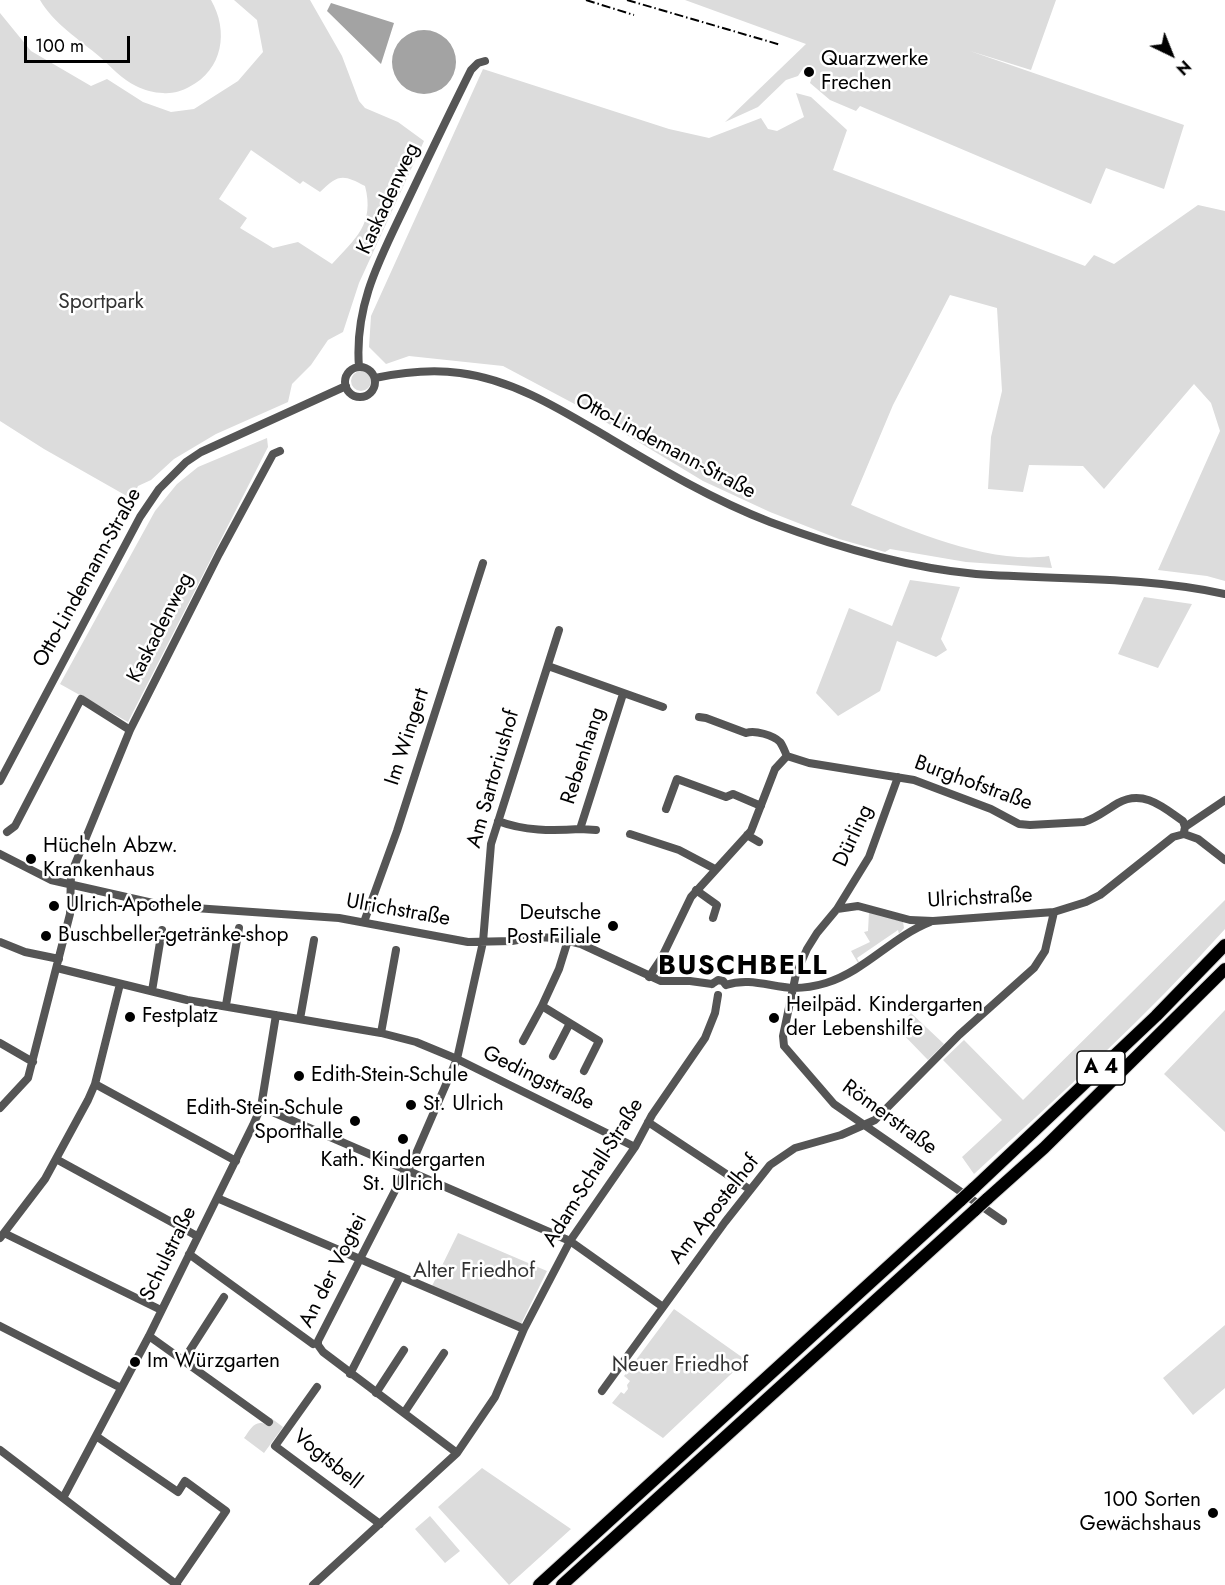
<!DOCTYPE html>
<html>
<head>
<meta charset="utf-8">
<style>
  body { margin:0 }
  #map { position:relative; width:1225px; height:1585px; overflow:hidden; background:#fff; font-family:Jost,sans-serif }
  canvas { display:block }
  .north { position:absolute; left:1141px; top:24px; width:60px; height:60px; -webkit-text-stroke:4px #fff; paint-order:stroke; rotate:137deg; font-size:16px; font-weight:700; line-height:24px; text-align:center; color:#000 }
  .north::after { content:''; display:block; margin:auto; width:21px; height:27px; background:#000; clip-path:polygon(50% 0,100% 100%,50% 72%,0 100%) }
  .scale { position:absolute; left:24px; top:36px; width:106px; height:27px; box-sizing:border-box; border:3px solid #000; border-top:0; padding-left:8px; font-size:18px; line-height:21px; white-space:nowrap; color:#000; -webkit-text-stroke:4px #fff; paint-order:stroke }
</style>
</head>
<body>
<div id="map">
<canvas width="1225" height="1585"></canvas>
<div class="north">N</div>
<div class="scale">100 m</div>
</div>
<script>
const c = document.querySelector('canvas').getContext('2d');
c.lineJoin = 'round';
function fill(path, color) {
  c.fillStyle = color;
  c.fill(path, 'evenodd');
}
function strokePath(path, color, width, dash) {
  c.strokeStyle = color;
  c.lineWidth = width;
  c.lineCap = dash ? 'butt' : 'round';
  c.setLineDash(dash || []);
  c.stroke(path);
}
function drawText(font, color, halo, rows, align = 'center') {
  c.font = font + ' Jost,sans-serif';
  c.lineWidth = 5;
  c.setLineDash([]);
  c.textBaseline = 'middle';
  c.strokeStyle = halo;
  c.fillStyle = color;
  for (const [text, x, y, turn = 0] of rows) {
    c.save();
    c.translate(x, y);
    c.rotate((+turn || 0) * Math.PI / 180);
    c.textAlign = isNaN(turn) ? turn : align;
    if (halo) c.strokeText(text, 0, 0);
    c.fillText(text, 0, 0);
    c.restore();
  }
}
const green = new Path2D(`
  M40 0H211C229 31 223 70 189 87 182 91 171 94 163 93 154 93 144 90 136 86 122 79 111 67 100 57 80 40 53 23 40 0Z
  M234 0H310L342 56 359 101 365 108 398 122 424 141 359 283 343 332 328 340 311 365 292 384 288 402 216 434 174 459 151 480 138 486 132 499 44 449 0 421V13L31 51 91 86 107 79 143 102 171 112 194 109 238 81 263 52 257 20ZM251 150 300 184 303 181 320 192C338 174 343 174 365 186 375 224 355 239 332 264L298 242 273 248 240 228 247 218 219 199Z
  M685 0H1056L1031 70 970 51 1184 125 1164 189 1106 168 1091 204 860 106 856 111 830 100 810 83 813 74 804 67 798 76 786 80 758 107 725 122 806 44Z
  M483 69 669 129 709 138 761 118 768 129 777 131 804 117 796 93 811 97 847 130 833 170 1085 266 1094 255 1114 264 1198 205 1225 211V581L1207 576 1158 570 1220 431 1211 403 1194 384 1104 489 1083 466 1029 465 1023 492 988 489 991 437 1002 391 997 308 950 295 893 405 851 505C906 529 989 565 1049 556L1052 568 966 562 890 549 885 552 839 539 770 512 703 481 584 409 503 366 409 356 386 364 369 347 371 316Z
  M351 381a10 10 0 1 1 20 0a10 10 0 1 1-20 0Z
  M267 438 268 447 128 722 60 684 155 511 177 484 198 467Z
  M910 580 960 587 941 639 947 650 936 657 897 641 880 691 838 716 816 693 849 608 892 626Z
  M1144 597 1192 604 1158 668 1118 654Z
  M1225 900V929C1147 1016 1060 1095 974 1174L962 1157 1002 1120 943 1060 964 1040 1023 1100Z
  M869 912 903 922 904 928 899 934 898 930 857 958 859 962 858 963 851 951 870 942 864 932 868 931Z
  M1225 1010V1132L1164 1074Z
  M911 1013 944 1044 928 1060 897 1028Z
  M458 1233 547 1271 521 1324 432 1286Z
  M674 1309 746 1360 663 1438 612 1403 621 1392 624 1394 628 1389 627 1385 630 1381 624 1376Z
  M1225 1325V1388L1193 1415 1163 1378Z
  M271 1418 283 1427 264 1453 244 1438C250 1430 255 1418 267 1425Z
  M482 1468 571 1529 509 1585 438 1507Z
  M430 1516 460 1551 445 1563 415 1529Z`);
const water = new Path2D(`
  M331 3 394 23 381 64 327 11Z
  M392 62a32 32 0 1 1 64 0a32 32 0 1 1-64 0Z`);
const minor = new Path2D(`
  M345 382a15 15 0 1 1 30 0a15 15 0 1 1-30 0Z
  M359 367C354 304 381 257 407 202 428 158 449 114 471 70L478 63 485 61
  M375 378C404 372 431 369 460 373 515 380 563 411 609 438 661 469 713 500 770 522 834 546 909 568 976 574 1059 580 1144 576 1225 594
  M548 666 663 707
  M699 717 706 718 746 733C755 730 773 735 780 742 783 746 785 752 787 756
  M0 781 140 517 159 489 186 462 201 452 346 386
  M666 809 677 779 726 797 733 794 761 806
  M498 821C524 831 552 831 580 829L623 694
  M580 829 596 830
  M7 832 15 826 81 699 130 730
  M1184 832 1185 827 1225 800
  M630 834 679 850 715 869
  M747 835 759 842
  M0 854 51 880 166 906 339 918 468 942 512 941 534 937 557 938 581 944 661 981H690L712 984
  M696 890 717 905 713 918
  M837 909 869 857 898 777
  M364 922 397 831 483 563
  M568 940 559 969 542 1006 599 1041 584 1071
  M0 942 25 952 59 959
  M57 968 187 1000 381 1033 416 1042 457 1059 635 1147
  M649 977 661 959 691 897 751 831 775 769 787 756 809 763 914 780 991 809 1019 824 1030 825 1084 822C1097 818 1106 810 1118 803 1143 789 1163 807 1183 821L1185 827
  M712 984 718 980 723 981 726 985
  M726 985C749 977 771 987 794 988 805 988 816 986 826 983 865 971 892 937 930 922
  M152 991 162 930
  M226 1005 239 928
  M300 1019 314 940
  M381 1033 396 950
  M523 1041 542 1006
  M0 1043 33 1062
  M553 1056 570 1023
  M95 1084 236 1161
  M261 1107 570 1241 663 1307
  M0 1108 28 1078 70 914 71 874 130 730 219 554 273 454 280 451
  M648 1122 749 1189
  M56 1159 197 1236
  M217 1198 524 1329
  M1003 1221 834 1104 784 1046 783 1036 796 974 807 949 817 933 837 909 858 906 910 920 933 921 1054 912 1086 902 1100 895 1173 837 1184 834 1198 839 1225 860
  M4 1233 161 1310
  M0 1238 45 1179 88 1100 95 1084 120 984
  M189 1254 313 1344
  M0 1326 121 1388
  M149 1336 269 1422
  M183 1361 224 1297
  M350 1374 400 1277
  M317 1387 275 1446 380 1524
  M602 1391 725 1222 770 1165 795 1148 841 1135 875 1120 959 1035 1034 968 1045 951 1054 912
  M376 1393 404 1350
  M404 1413 444 1353
  M96 1436 178 1492 185 1481 226 1511 176 1584
  M0 1450 177 1585
  M457 1453 323 1352 318 1345V1341L402 1177 411 1165 457 1059 483 942 491 844 559 630
  M63 1498 149 1336 253 1125 261 1107 276 1015
  M313 1585 457 1453 495 1397 524 1329 570 1241 635 1147 652 1115 705 1038 715 1013 718 995`);
const highway = new Path2D(`
  M974 1188 1156 1016 1225 945
  M987 1199 1044 1148 1225 969
  M539 1585 961 1200
  M562 1585 975 1210`);
const rail = new Path2D(`
  M586 0 634 15
  M627 0 781 45`);
const highwayBridge = new Path2D(`
  M961 1200 974 1188
  M975 1210 987 1199`);
const markers = [
  [809,72,6,"#000"],
  [31,859,6,"#000"],
  [54,906,6,"#000"],
  [613,926,6,"#000"],
  [46,936,6,"#000"],
  [130,1017,6,"#000"],
  [774,1018,6,"#000"],
  [299,1076,6,"#000"],
  [411,1105,6,"#000"],
  [355,1121,6,"#000"],
  [403,1139,6,"#000"],
  [135,1362,6,"#000"],
  [1213,1513,6,"#000"]
];
const shields = [
  [1101,1068,48]
];
const shieldNames = [
  ["A 4",1101,1068]
];
const poiNames = [
  ["Quarzwerke",821,60],
  ["Frechen",821,84],
  ["Hücheln Abzw.",43,847],
  ["Krankenhaus",43,871],
  ["Ulrich-Apothele",66,906],
  ["Deutsche",601,914,"right"],
  ["Post Filiale",601,938,"right"],
  ["Buschbeller-getränke-shop",58,936],
  ["Heilpäd. Kindergarten",786,1006],
  ["der Lebenshilfe",786,1030],
  ["Festplatz",142,1017],
  ["Edith-Stein-Schule",311,1076],
  ["St. Ulrich",423,1105],
  ["Edith-Stein-Schule",343,1109,"right"],
  ["Sporthalle",343,1133,"right"],
  ["Kath. Kindergarten",403,1161,"center"],
  ["St. Ulrich",403,1185,"center"],
  ["Im Würzgarten",147,1362],
  ["100 Sorten",1201,1501,"right"],
  ["Gewächshaus",1201,1525,"right"]
];
const streetNames = [
  ["Kaskadenweg",389,199,-65],
  ["Otto-Lindemann-Straße",665,447,28],
  ["Otto-Lindemann-Straße",88,578,-61],
  ["Kaskadenweg",161,628,-63],
  ["Im Wingert",408,737,-72],
  ["Rebenhang",584,756,-72],
  ["Am Sartoriushof",494,779,-74],
  ["Burghofstraße",973,784,20],
  ["Dürling",854,836,-65],
  ["Ulrichstraße",980,899,-3],
  ["Ulrichstraße",398,911,10],
  ["Gedingstraße",538,1079,26],
  ["Römerstraße",889,1118,36],
  ["Adam-Schall-Straße",594,1173,-58],
  ["Am Apostelhof",715,1210,-52],
  ["Schulstraße",169,1254,-64],
  ["An der Vogtei",334,1271,-63],
  ["Vogtsbell",327,1460,39]
];
const parkNames = [
  ["Sportpark",101,303],
  ["Alter Friedhof",474,1272],
  ["Neuer Friedhof",680,1366]
];
const districtNames = [
  ["BUSCHBELL",743,967]
];
fill(green, '#dcdcdc');
fill(water, '#a3a3a3');
strokePath(highway, '#dbdbdb', 14);
strokePath(minor, '#555', 8);
strokePath(highway, '#000', 12);
strokePath(rail, '#000', 2, [9, 3, 1.5, 3]);
strokePath(highwayBridge, '#dbdbdb', 14, []);
strokePath(highwayBridge, '#000', 12);
for (const [x, y, r, color] of markers) {
  const dot = new Path2D();
  dot.arc(x, y, r, 0, 2 * Math.PI);
  c.fillStyle = color;
  c.fill(dot);
  strokePath(dot, '#fff', 2);
}
for (const [x, y, w] of shields) {
  const box = new Path2D();
  box.roundRect(x - w / 2, y - 17, w, 34, 4.5);
  c.fillStyle = '#fff';
  c.fill(box);
  strokePath(box, '#000', 1.5);
}
drawText('bold 20px', '#000', null, shieldNames);
drawText('21px', '#000', '#fff', poiNames, 'left');
drawText('21px', '#000', '#fff', streetNames);
drawText('21px', '#333', '#fff', parkNames);
c.letterSpacing = '1.5px';
drawText('bold 27px', '#000', '#fff', districtNames);
c.letterSpacing = '0px';
</script>
</body>
</html>
